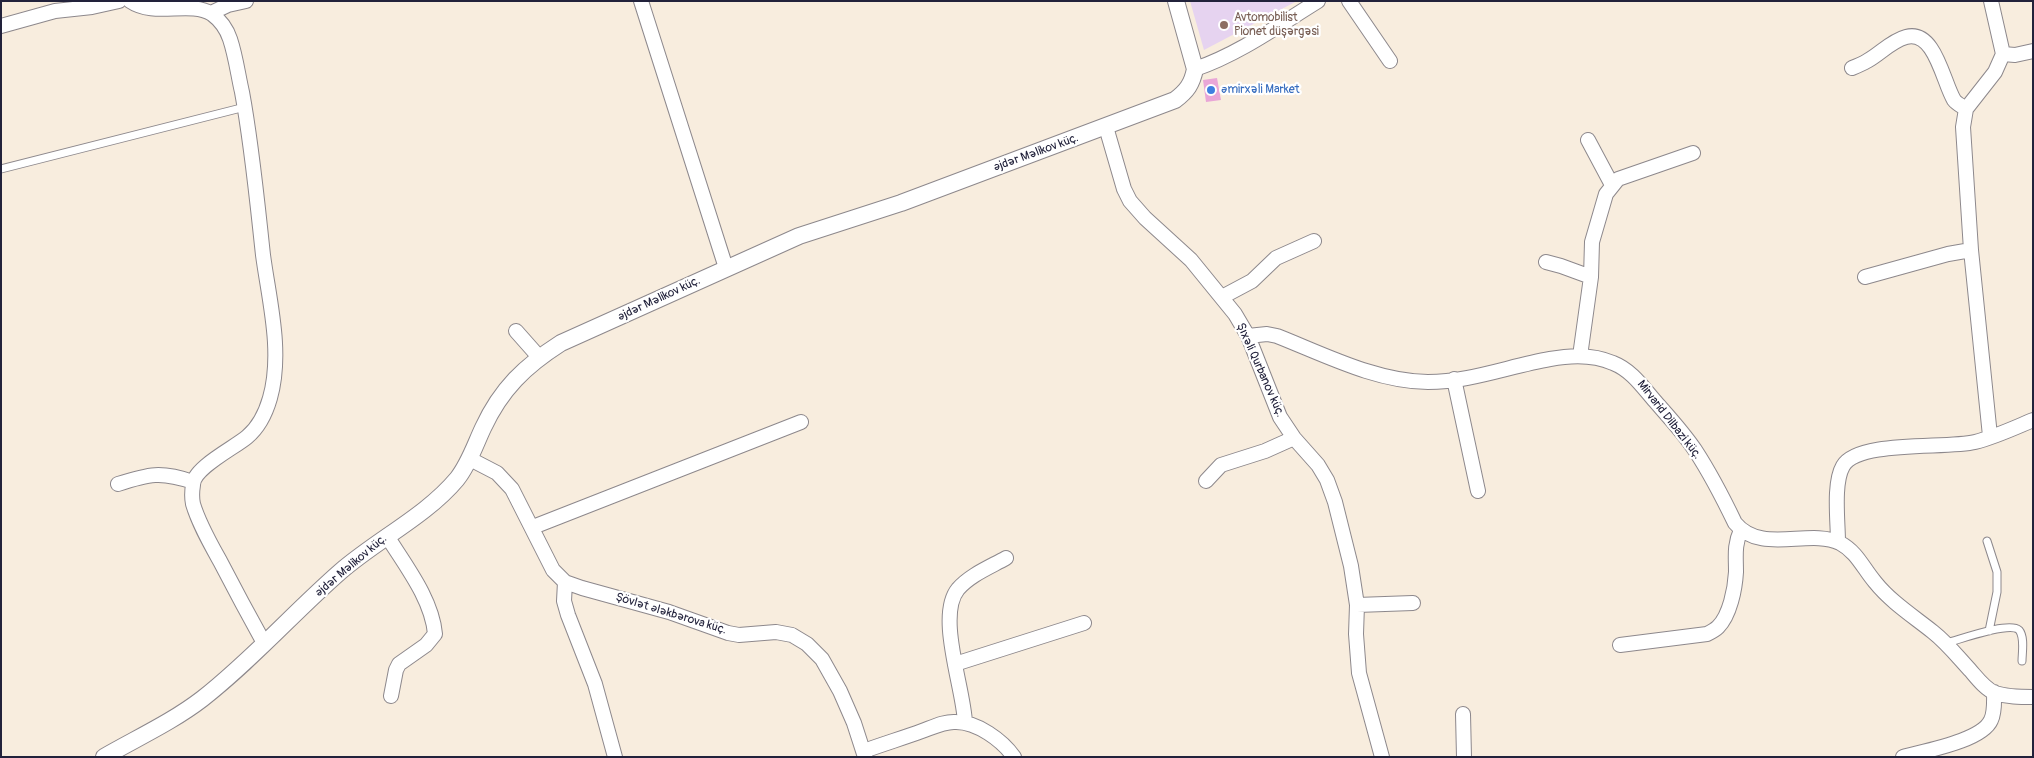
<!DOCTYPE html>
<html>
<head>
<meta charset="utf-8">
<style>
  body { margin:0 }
  #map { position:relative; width:2034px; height:758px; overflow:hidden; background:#f8edde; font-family:Pangolin,sans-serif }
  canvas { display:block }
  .frame { position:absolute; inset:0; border:2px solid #22223b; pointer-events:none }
</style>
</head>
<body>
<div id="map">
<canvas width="2034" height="758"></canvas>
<div class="frame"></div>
</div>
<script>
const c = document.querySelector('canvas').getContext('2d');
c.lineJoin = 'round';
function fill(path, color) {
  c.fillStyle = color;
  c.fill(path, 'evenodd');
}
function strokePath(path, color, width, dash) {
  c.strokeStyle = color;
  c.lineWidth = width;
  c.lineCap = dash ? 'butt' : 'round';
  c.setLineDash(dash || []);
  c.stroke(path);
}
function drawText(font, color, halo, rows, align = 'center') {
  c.font = font + ' Pangolin,sans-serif';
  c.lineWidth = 4.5;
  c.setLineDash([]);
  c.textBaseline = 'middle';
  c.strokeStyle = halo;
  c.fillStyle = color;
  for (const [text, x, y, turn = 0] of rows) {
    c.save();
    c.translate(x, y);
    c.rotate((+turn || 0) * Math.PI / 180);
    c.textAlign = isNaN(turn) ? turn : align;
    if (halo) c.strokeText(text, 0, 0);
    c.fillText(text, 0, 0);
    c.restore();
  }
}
const built = new Path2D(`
  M1190 1H1297L1204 50Z`);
const building = new Path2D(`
  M1217 78 1221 100 1206 102 1203 80Z`);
const service = new Path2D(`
  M1 169 245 107
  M1987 541 1997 572V592L1989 631
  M1946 643C1959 640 2009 621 2019 630 2025 637 2022 653 2022 661`);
const minor = new Path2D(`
  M130 1C155 18 189 0 212 14 220 20 227 30 230 39 236 57 238 75 242 92 252 146 257 200 263 255 269 300 283 352 270 398 266 412 259 427 247 437 234 448 193 468 193 485 192 491 192 499 193 504 199 524 210 543 220 561 234 588 249 616 264 643
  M641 1 726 268
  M1349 1 1390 61
  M211 13 228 5 246 1
  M1 26 55 11 92 7 119 1
  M2003 54 2015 55 2033 51
  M1852 68C1857 66 1862 64 1867 61 1880 54 1891 41 1906 37 1935 29 1943 82 1954 100 1957 104 1962 106 1966 109
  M1195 69C1239 54 1279 25 1318 1
  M1106 127 1124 189 1130 201 1145 218 1191 260 1235 314 1248 336 1280 417 1294 438 1318 465 1327 480 1335 502 1351 566 1357 605 1356 634 1359 673 1382 757
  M1588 140 1612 185
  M1546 262 1561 266 1591 277
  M1865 277 1948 254 1971 250
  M1222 297 1252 281 1276 258 1314 241
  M516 331 539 357
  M1248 336 1267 334 1277 336C1323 354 1377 382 1428 382 1469 382 1510 366 1550 359 1571 355 1593 354 1613 363 1631 370 1642 386 1654 400 1668 416 1683 432 1695 450 1710 473 1723 498 1735 523 1761 555 1809 528 1840 543 1857 552 1863 568 1875 582 1891 602 1913 616 1933 632 1947 643 1958 657 1970 670 1977 678 1985 689 1995 693 2007 697 2020 697 2033 697
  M1580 356 1591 277 1592 242 1606 194 1618 179 1693 153
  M1454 379 1478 491
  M1990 436 1971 250 1963 127 1966 109 1995 72 2003 54 1991 1
  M470 459 497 473 512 489 553 570 565 582 582 588 669 612 728 633 739 635 776 632 792 635 807 644 822 659 840 691 854 723 865 757
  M1206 481 1221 465 1265 451 1294 438
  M118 484C149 474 161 471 193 482
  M533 527 801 422
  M387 536C405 565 432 599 435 634L426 645 399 664 396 670 391 696
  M1838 542C1838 522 1833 483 1843 466 1858 440 1946 449 1975 442 1995 437 2014 428 2033 420
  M565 582 564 601 568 615 595 684 615 757
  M1357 605 1413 603
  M1620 645 1707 634C1711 632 1715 630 1718 627 1730 615 1735 589 1736 572 1736 556 1734 545 1741 530
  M955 664 1084 623
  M1463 714 1464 757
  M965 723C964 689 936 616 958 589 970 575 990 567 1006 558
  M864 751C883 744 903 738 922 731 933 727 945 721 956 722 977 722 1002 740 1014 757
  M1903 757C1924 751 1982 741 1991 720 1995 712 1994 701 1994 692`);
const tertiary = new Path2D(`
  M104 757C137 738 172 722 202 699 252 660 294 612 341 571 378 539 426 516 457 479 469 464 475 445 483 428 501 389 525 366 561 343L799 236 901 203 1175 100C1187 91 1192 84 1195 69L1176 1`);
const markers = [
  [1224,25,5,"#8d6e63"],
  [1211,90,5,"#3f7fe0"]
];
const educationNames = [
  ["Avtomobilist",1234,18],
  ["Pionet düşərgəsi",1234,32]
];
const shopNames = [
  ["Əmirxəli Market",1221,90]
];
const streetNames = [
  ["Əjdər Məlikov küç.",1036,153,-20],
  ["Əjdər Məlikov küç.",659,299,-25],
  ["Şıxəli Qurbanov küç.",1260,370,66],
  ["Mirvarid Dilbazi küç.",1669,420,52],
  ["Əjdər Məlikov küç.",351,566,-40],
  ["Şövlət Ələkbərova küç.",671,614,17]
];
fill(built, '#e6d3f0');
fill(building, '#e9a6d7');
strokePath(service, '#8d888c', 9);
strokePath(minor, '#8d888c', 16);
strokePath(tertiary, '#8d888c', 18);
strokePath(service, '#fff', 7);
strokePath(minor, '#fff', 14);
strokePath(tertiary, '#fff', 16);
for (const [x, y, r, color] of markers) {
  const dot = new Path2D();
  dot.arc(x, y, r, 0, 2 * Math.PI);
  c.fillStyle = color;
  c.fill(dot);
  strokePath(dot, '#fff', 2);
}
drawText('12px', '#785e54', '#fff', educationNames, 'left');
drawText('12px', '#366cbe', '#fff', shopNames, 'left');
drawText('12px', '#22223b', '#fff', streetNames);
</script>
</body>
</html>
